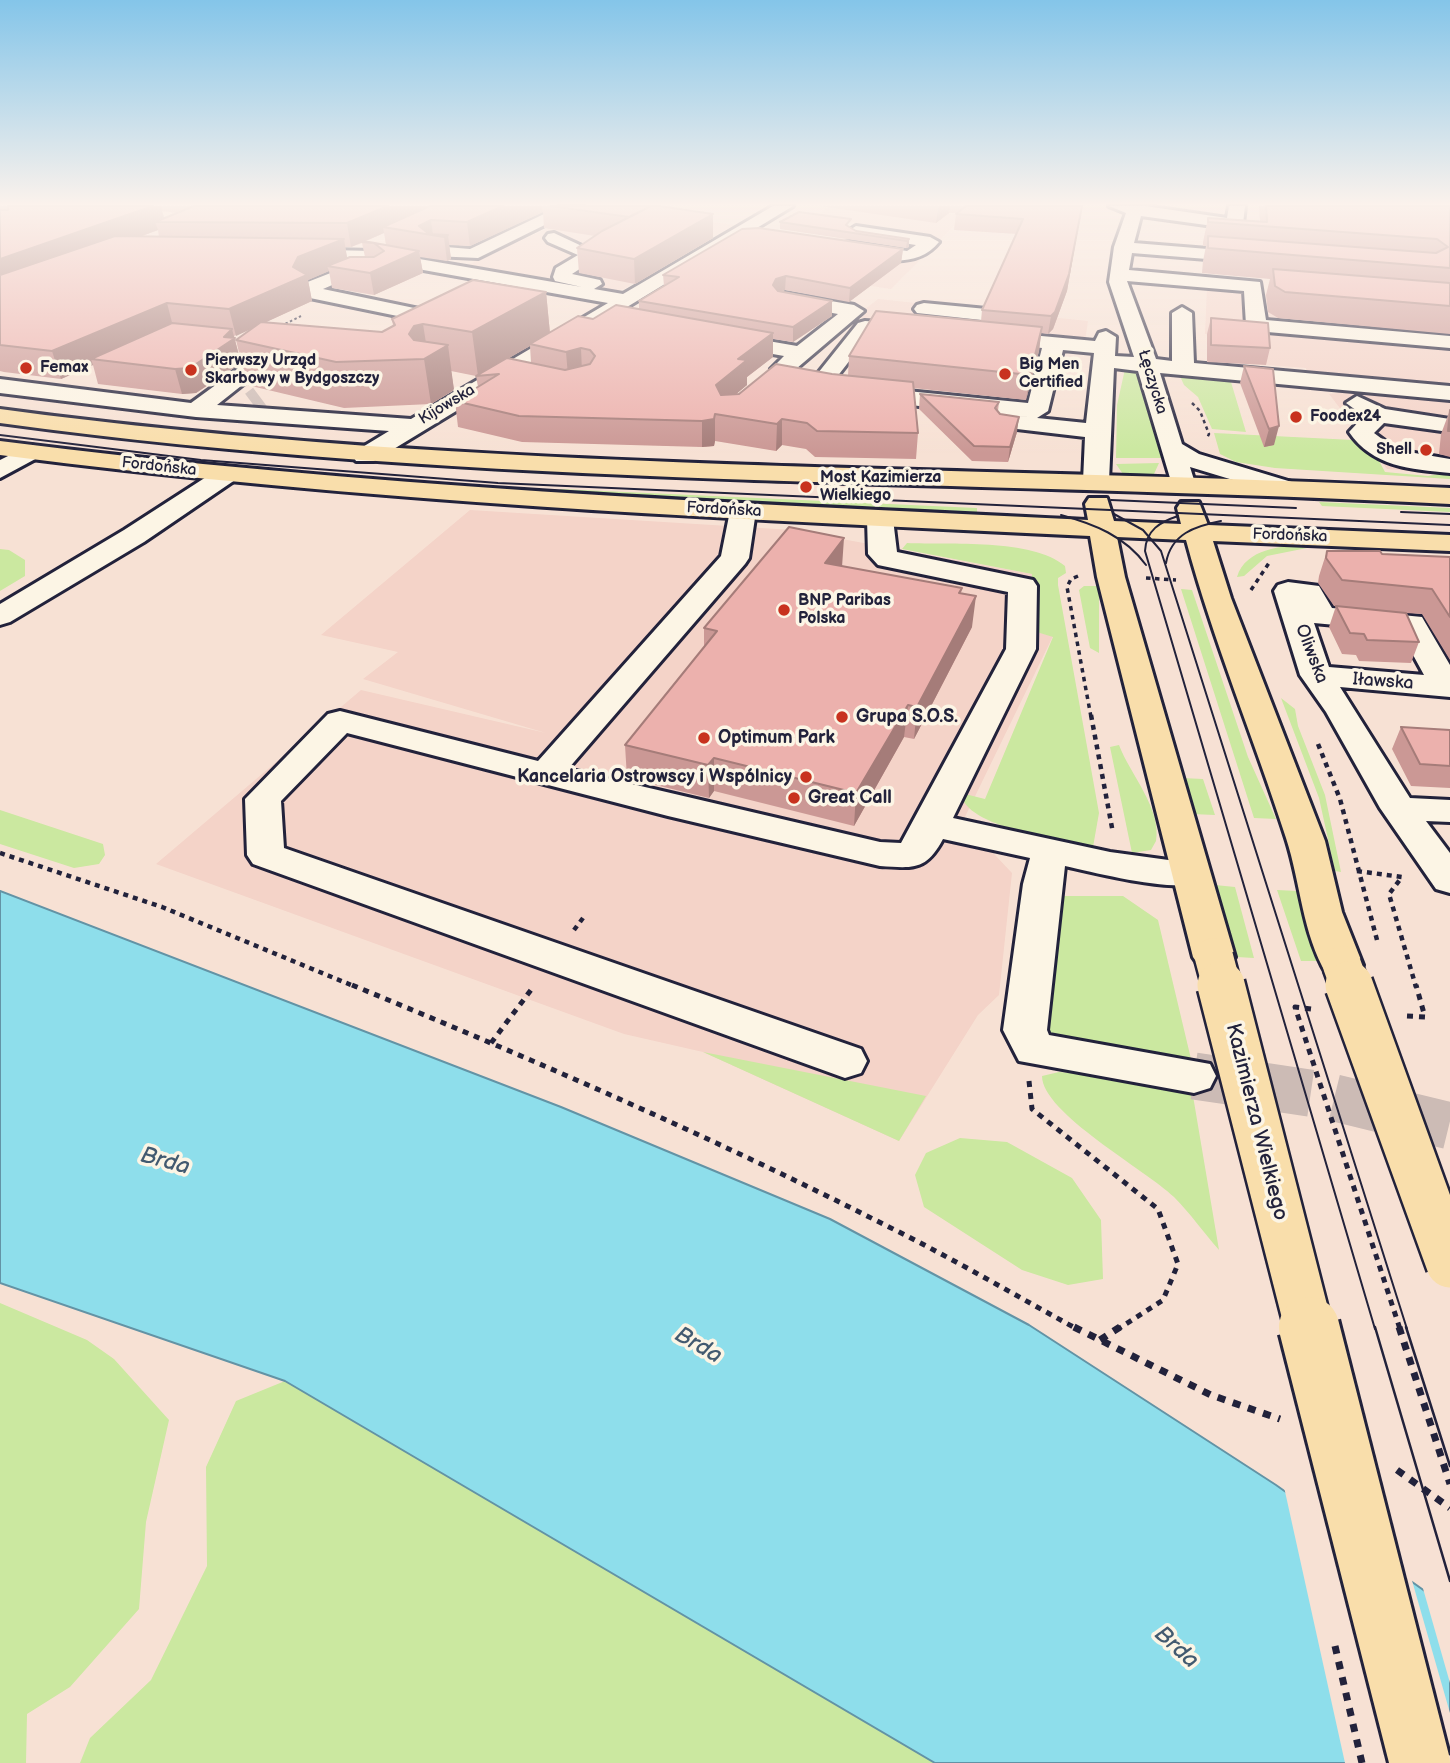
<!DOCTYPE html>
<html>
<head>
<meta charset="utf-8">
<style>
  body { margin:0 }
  canvas { display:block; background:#f7e1d4 }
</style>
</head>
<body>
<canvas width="1450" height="1763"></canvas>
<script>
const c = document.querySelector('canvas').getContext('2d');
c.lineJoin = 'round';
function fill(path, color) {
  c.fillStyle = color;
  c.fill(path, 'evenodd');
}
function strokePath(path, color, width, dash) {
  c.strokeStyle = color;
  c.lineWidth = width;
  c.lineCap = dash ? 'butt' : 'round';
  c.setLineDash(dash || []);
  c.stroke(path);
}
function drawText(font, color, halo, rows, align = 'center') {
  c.font = font + ' "Balsamiq Sans",sans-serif';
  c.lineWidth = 7;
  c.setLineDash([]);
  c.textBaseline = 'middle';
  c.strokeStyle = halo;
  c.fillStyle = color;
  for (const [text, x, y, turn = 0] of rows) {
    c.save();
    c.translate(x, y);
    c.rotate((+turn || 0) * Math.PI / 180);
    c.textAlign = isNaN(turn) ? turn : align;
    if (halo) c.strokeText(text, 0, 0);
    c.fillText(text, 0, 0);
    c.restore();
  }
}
const built = new Path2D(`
  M829 206H892L964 216 891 289 715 262 828 242 857 223 816 217Z
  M579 214 659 215 734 225 624 289 613 291 465 266Z
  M1207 289 1450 309V389L1308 376 1306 368 1266 365 1265 353 1248 338 1205 334Z
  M878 299 1088 321 1085 341 855 317Z
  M1358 391 1450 400V474L1387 469 1329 394Z
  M470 510 793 530 1032 574 1021 628 1053 636 963 821 1012 873 999 995 978 1015 899 1141 703 1052 624 1034 156 864 361 690 546 733 363 679 398 652 321 635Z`);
const green = new Path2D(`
  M1125 369H1137L1163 458H1116L1117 405Z
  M1178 372 1204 373 1205 380 1231 382 1246 432 1212 429 1198 397 1184 385Z
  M0 422C230 456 462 471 694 477L693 480C461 472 230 456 0 425Z
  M1214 433 1353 440 1377 457 1385 472 1428 476 1450 472V479L1275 468 1236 462 1220 454Z
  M1159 463 1154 474H1123L1116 464Z
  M560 489 977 508V512L559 493Z
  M1319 502 1450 508V512L1322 506Z
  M907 543C949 545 1032 538 1065 566L1066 573 1058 578V585L1099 813 1093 847C1064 840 964 828 961 793L985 799 1053 637 1027 629 1032 574 902 549Z
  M1308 544 1307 548 1267 556 1244 576 1237 577C1246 548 1282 546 1308 544Z
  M0 549 9 550 25 560V576L0 591Z
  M1084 586H1098L1099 592V653L1090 648 1079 590Z
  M1181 589 1192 590 1248 757 1276 819 1254 818Z
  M1281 698 1295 709 1298 726 1325 795 1341 872 1335 871 1319 798Z
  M1119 745C1130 774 1162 809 1156 841L1151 850 1132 853 1110 747Z
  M1182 778 1203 779 1215 815 1192 814Z
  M0 810 103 844 105 855 99 864 74 868 0 844Z
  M1215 885 1235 887 1254 958 1237 957Z
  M1277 890 1297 891 1319 961H1301Z
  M1065 896H1123L1158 920 1191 1059 1065 1046 1051 1037 1046 1029 1060 897Z
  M703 1052 926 1096 899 1141Z
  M1059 1072 1191 1084 1219 1250C1204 1233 1190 1213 1174 1197 1146 1170 1042 1113 1042 1076Z
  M960 1138 1007 1142 1072 1178 1101 1220 1103 1279 1068 1285 1022 1270 924 1207 915 1175 926 1153Z
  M0 1303 87 1340 114 1359 169 1420 146 1522 139 1609 70 1687 27 1714 26 1763H0Z
  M285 1381 935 1763H80L90 1738 151 1680 207 1566 206 1467 236 1401Z`);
const water = new Path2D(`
  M0 891 561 1107 830 1219 1029 1325 1276 1485 1450 1609V1763H935L285 1381 0 1283Z`);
const pier = new Path2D(`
  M1284 1487 1411 1577 1450 1713V1763H1345Z
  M1422 1585 1450 1605V1683Z`);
const minorTunnelFar1 = new Path2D(`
  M252 403 260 397`);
const minorTunnel = new Path2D(`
  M1194 1076 1323 1095 1450 1126`);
const pathFar5 = new Path2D(`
  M281 326 301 316`);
const pathFar4 = new Path2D(`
  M1192 403 1200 411 1209 434 1207 438`);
const pathFar3 = new Path2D(`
  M1078 576 1071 579 1067 587 1091 717
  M1146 578 1176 580
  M1251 590 1269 563`);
const pathFar2 = new Path2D(`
  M1091 715 1113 833
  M1318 744 1340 799 1377 940
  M0 853 162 907 356 987
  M1357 871 1402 877 1389 894 1416 987
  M574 930 586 914`);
const pathFar1 = new Path2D(`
  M352 985C532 1059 712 1137 885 1225 950 1257 1013 1294 1077 1329
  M1311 1009 1295 1007 1400 1329
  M1407 1016 1425 1017 1416 985
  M491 1043 534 986
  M1029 1081 1032 1109 1158 1209 1178 1264 1163 1300 1118 1329`);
const path = new Path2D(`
  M1074 1327 1211 1395 1280 1419
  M1399 1327 1450 1484
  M1100 1340 1120 1327
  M1397 1470 1450 1508`);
const minor = new Path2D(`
  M561 206H583L478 258 434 256 425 251 434 246 470 249Z
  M773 206H793L374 461H356L353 456 356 451 389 431 196 417 0 393V379L191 403 258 354 249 347 259 341 281 348 284 352 217 405 411 419 608 303 373 261 293 258 284 253 287 249 373 251 582 287 555 281 553 277 556 268 578 255 548 242 545 238 548 234 554 233 601 255 572 274 600 280 602 284 594 289 623 294Z
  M1109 206H1145L1227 218 1229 206H1245L1243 224 1235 229 1141 216 1134 243 1257 253 1266 258 1257 263 1132 253 1129 270 1260 282 1266 320 1450 336V348L1256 331 1246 325 1244 291 1127 281 1156 359 1172 361V313L1182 307 1192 313 1194 363 1450 386V400L1160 373 1182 444 1199 454 1295 483 1299 488 1295 493 1286 496 1190 467 1195 483 1191 488H1173L1138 371 1114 368 1109 481 1105 486H1087L1083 481 1085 437 1000 427 996 422 1000 417 1008 415 1086 423 1094 353 1063 350 1048 411 1037 418 831 397 823 395 810 383 858 323 865 321 918 324 928 330 918 336 871 333 833 382 837 384 1028 403 1042 348 981 341 978 337 981 333 988 331 1095 341 1099 333 1106 331 1116 337 1115 356 1134 357 1109 282 1114 247 1126 213Z
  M856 226 930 237 939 242C916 271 875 259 844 251L841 247 844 243 850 242 907 251 916 245 850 235 848 231Z
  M351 265 376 267 385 272 376 277 353 276 323 289 419 309 422 313 419 317 412 319 310 298 301 292 305 283Z
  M785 293 854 305 864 311 790 374 782 375 771 369 784 356 722 345 712 339 722 333 797 346 838 314 778 303 775 299 778 295Z
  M924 303 1028 313 1038 319 1028 325 917 313 914 309 917 305Z
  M1357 396 1385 409 1450 419V429L1442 431 1384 423 1374 433 1397 450 1450 459V473C1410 469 1373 467 1349 432L1364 416 1346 403Z
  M30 445 39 447 42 452 39 457 0 478V460Z
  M226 467 235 470 239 475 235 480 144 542 10 622 0 625V604L124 530 217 470Z
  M743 503 752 505 756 511 749 558 745 564 568 769 880 842 901 843 1006 649 1008 592 878 565 868 554 867 519 871 513H889L893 519 897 552 1033 580 1037 586 1036 649 953 818 1110 852 1205 865 1210 874 1205 883C1170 892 1101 874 1065 866L1047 1030 1049 1035 1210 1064 1216 1076 1210 1088 1194 1093 1019 1061 1003 1030 1023 884 1030 858 943 839C926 871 913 868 880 866L668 816 347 733 281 801 284 848 861 1049 867 1061 861 1073 845 1078 253 864 247 855 245 799 328 714 340 711 538 761 721 556 730 511 734 505Z
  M1288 582 1319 586 1332 608 1422 617 1450 665V697L1340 687 1410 798 1450 800V822L1426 821 1450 853V893L1436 889 1380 808 1326 712 1300 675 1274 591 1278 585ZM1314 623 1400 631 1424 675 1329 667Z`);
const major = new Path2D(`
  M0 409C481 474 966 464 1450 488V504C966 479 481 489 0 423Z
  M0 441C360 487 725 503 1088 520L1085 504 1089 498H1107L1114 521 1181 524 1177 508 1181 502H1199L1208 525 1450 535V551L1213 541 1231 598 1325 841 1342 912 1363 965 1357 975 1342 980 1327 975C1302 933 1301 884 1286 838 1254 738 1213 641 1186 540L1117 537 1125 577 1235 957 1228 967 1214 971 1200 967 1193 957 1097 577 1090 536C726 519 361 502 0 455Z`);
const tramFar1 = new Path2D(`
  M0 435 201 460 498 483 1450 525
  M1111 500 1296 508
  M1401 512 1450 514
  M1114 514 1143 530 1161 551 1407 1329
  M1061 515C1094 524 1125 536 1146 565
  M1178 516C1160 522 1146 530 1145 551L1375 1329
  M1166 563C1171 534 1195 526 1221 521`);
const tram = new Path2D(`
  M1375 1327 1450 1581
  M1406 1327 1450 1466`);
const pathBridge = new Path2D(`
  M1335 1646 1362 1763`);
const majorBridgeFar2 = new Path2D(`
  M1214 957 1222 987
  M1342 965 1350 987`);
const majorBridgeFar1 = new Path2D(`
  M1221 985 1309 1329
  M1349 985 1450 1264`);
const majorBridge = new Path2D(`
  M1309 1327 1420 1763`);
const wall = new Path2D(`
  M0 206H671V208L713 214V238L635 284 579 273 577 248 595 236 544 228 543 212 470 246 449 245 451 259 447 261 420 257 423 273 374 295 332 288 329 271 308 280 312 301 266 322 382 332 393 326 392 319 546 292 550 333 593 319 639 309V301L664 286 663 275 903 249 901 263 849 302 785 290 781 292 832 301V316L793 342 773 339V357L747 377V385L736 394 832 374 848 376 849 356 981 321 982 310 1017 234 954 230 956 214 958 213H949L936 223 820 206H1082L1067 291 1053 329 1048 334 1041 333 1039 351 1026 400 913 388 918 433 916 459 815 457 806 449 782 445 776 451 715 441 714 446 702 447 522 442 458 427 455 401 478 387 476 376 451 371 454 390 431 404 344 408 247 385 236 340 252 328 234 336 241 363 196 393 182 394 98 384 93 365 61 379 4 372 0 371ZM162 211 177 213 164 218ZM158 230 159 237H140ZM384 233 386 245 364 242ZM362 243 365 257 347 258 345 247H351ZM530 346 531 363 508 358Z
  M1259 206H1450V334L1278 318 1268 312 1266 295 1270 279 1202 273 1203 261 1206 246H1203V242L1208 218 1260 222Z
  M780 222 850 227 856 231 909 239V247L906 248 780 229Z
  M1211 318 1270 348 1266 365 1207 362V334Z
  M1244 366 1273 369 1274 445 1264 447 1240 383Z
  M920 394 999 402 998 411 1017 432 1008 462 972 461 919 409Z
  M1450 410V457L1439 454 1441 434Z
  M1327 551 1450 557V660L1422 614 1406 613 1419 642 1411 663 1359 661 1356 655 1342 654 1329 627 1336 606 1406 613 1334 606 1318 583 1319 576Z
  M842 566 962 588 961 594 972 627 914 739 904 737 854 826 714 791 709 798 627 778 625 745 704 647V628Z
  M1401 727 1450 730V788L1411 786 1392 749Z`);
const shadedWall = new Path2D(`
  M153 206H161L165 222H155L158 230 0 287V259Z
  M388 206H442L383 227 384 233 351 247 347 223Z
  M503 206H542L543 212 470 246 467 222Z
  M940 206H950L949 213 936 223 938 208Z
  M1082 206 1067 291 1053 329 1048 334 1051 316Z
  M713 214V238L635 284 634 259Z
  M431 220 433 235 420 233 419 226Z
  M448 235 451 259 447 261 444 237Z
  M344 239 348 263 327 266 329 271 308 280 312 301 236 336 229 309 293 267 298 257Z
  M909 239V247L906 248 907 241Z
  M903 249 901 263 849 302 850 288Z
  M419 251 423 273 374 295 370 273Z
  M786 276 785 290 776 293 773 285 776 279Z
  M546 292 550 334 530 344V346L478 376 472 332Z
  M832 301V316L793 342V327Z
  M167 303 174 330 91 359 93 365 61 379 52 351Z
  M423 324 428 356 448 345 454 390 431 404 424 359 409 334 414 326Z
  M1042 327 1039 351 1026 400 1030 375Z
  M232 329 241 363 196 393 182 394 175 369 224 337Z
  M773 333V357L747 377V385L716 411V385L738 359Z
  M581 348 582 372 568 376 566 352Z
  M715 414V441L714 446 702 447V421Z
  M1019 417 1017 432 1008 462 1010 447Z
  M782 419V445L776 451 777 424Z
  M1279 426 1274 445 1264 447 1269 429Z
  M844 538 842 567 825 563Z
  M976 596 972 627 914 739 917 707Z
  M908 705 904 737 854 826 856 793Z
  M714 758V791L709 798 708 765Z`);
const building = new Path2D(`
  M8 206H153L0 259V210H8Z
  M194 206H388L347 223 155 222Z
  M430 206H503L467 222 431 220 419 226 429 234 448 235 444 237 383 227Z
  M551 206H659L713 214 634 259 577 248 602 231 651 206 629 217Z
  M966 206H1082L1069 274 1055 312 1051 316 982 310 1023 219 956 214Z
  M1266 206H1450V268L1208 248V236L1436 253 1448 247 1437 239 1208 222V218L1267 222Z
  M799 212 851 219 846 225 856 231 909 239 907 241 780 222Z
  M759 228 903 249 850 288 786 276 776 279 773 285 778 291 832 301 793 327 639 301 679 277 663 275 742 229Z
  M115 236 344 239 298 257 293 267 307 275 229 309 167 303 52 351 0 345V275Z
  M362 242H369L419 251 370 273 327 266 350 257H374L384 251 374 243Z
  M1273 269 1450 283V306L1285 292 1275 286Z
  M473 280 546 292 472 332 423 324 414 326 409 334 414 340 448 345 424 359 336 362 236 340 261 322 382 332 395 325 392 319Z
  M616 305 773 333 738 359 747 360 716 385 721 395 739 394 776 364 832 374 913 382 918 433 817 431 807 423 782 419 777 424 715 414 714 419 702 421 519 416 455 401 499 374 476 376 507 358 565 370 590 364 595 356 590 350 581 348 566 352 530 344 578 316 593 319Z
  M876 311 1042 327 1030 375 849 356Z
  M1211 318 1268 323 1270 348 1211 345Z
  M172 323 232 329 224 337 235 338 190 368 175 369 91 359Z
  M1244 366 1273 369 1279 426 1269 429Z
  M920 394 999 402 995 408 1000 414 1019 417 1010 447 974 446Z
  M1450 410V431H1448Z
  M789 527 844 538 825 563 962 588 959 593 976 596 917 707 908 705 856 793 714 758 708 765 625 745 717 631 704 628Z
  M1327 551H1380L1382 554 1450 557V617L1432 589 1342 580 1326 558Z
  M1336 606 1406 613 1419 642 1367 640 1364 634 1350 633Z
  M1401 727 1450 730V766L1420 764Z`);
const markers = [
  [26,368,7,"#c8321e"],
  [191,370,7,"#c8321e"],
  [1005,374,7,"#c8321e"],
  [1296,417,7,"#c8321e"],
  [1426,450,7,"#c8321e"],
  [806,487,7,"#c8321e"],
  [784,610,7,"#c8321e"],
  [842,717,7,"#c8321e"],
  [704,738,7,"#c8321e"],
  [806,777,7,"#c8321e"],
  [794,798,7,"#c8321e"]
];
const farPoinames = [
  ["Pierwszy Urząd",205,361],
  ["Skarbowy w Bydgoszczy",205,379],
  ["Big Men",1019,365],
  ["Certified",1019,383],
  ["Femax",40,368],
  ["Foodex24",1310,417],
  ["Shell",1412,450,"right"],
  ["Most Kazimierza",820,478],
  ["Wielkiego",820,496],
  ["BNP Paribas",798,601],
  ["Polska",798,619]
];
const farStreetnames = [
  ["Łęczycka",1152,382,73],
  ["Kijowska",447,405,-31],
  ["Fordońska",159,467,6],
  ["Fordońska",724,510,3],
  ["Fordońska",1290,536,2]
];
const streetNames = [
  ["Oliwska",1311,654,69],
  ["Iławska",1383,682,4]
];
const poiNames = [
  ["Grupa S.O.S.",856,717],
  ["Optimum Park",718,738],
  ["Kancelaria Ostrowscy i Wspólnicy",792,777,"right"],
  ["Great Call",808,798]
];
const nearStreetnames = [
  ["Kazimierza Wielkiego",1256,1122,76]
];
const nearWaternames = [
  ["Brda",165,1162,15],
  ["Brda",698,1346,30],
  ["Brda",1176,1648,42]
];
fill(built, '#f4d3c8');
fill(green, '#cbe8a0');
fill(water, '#8edeeb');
strokePath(water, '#6393a5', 2);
fill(pier, '#f7e1d4');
strokePath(minorTunnelFar1, '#ccbbb5', 23, [23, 11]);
strokePath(minorTunnel, '#ccbbb5', 47, [47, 24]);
strokePath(minor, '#22223b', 6);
strokePath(major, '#22223b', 6);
strokePath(pathFar5, '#22223b', 2, [2.5, 2.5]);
strokePath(pathFar4, '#22223b', 2.5, [3.5, 3.5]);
strokePath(pathFar3, '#22223b', 3.5, [4.5, 4.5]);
strokePath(pathFar2, '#22223b', 4.5, [5, 5]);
strokePath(pathFar1, '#22223b', 5, [6, 6]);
strokePath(path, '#22223b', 7, [8, 8]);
fill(minor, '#fcf5e5');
fill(major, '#f9deab');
strokePath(tramFar1, '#22223b', 2);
strokePath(tram, '#22223b', 2.5);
strokePath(majorBridgeFar2, '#22223b', 43, []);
strokePath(majorBridgeFar1, '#22223b', 52, []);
strokePath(majorBridge, '#22223b', 66, []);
strokePath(pathBridge, '#22223b', 7, [8, 8]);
strokePath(majorBridgeFar2, '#f9deab', 38);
strokePath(majorBridgeFar1, '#f9deab', 47);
strokePath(majorBridge, '#f9deab', 60);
fill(wall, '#cb9895');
fill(shadedWall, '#a57c79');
fill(building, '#ecb1ad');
strokePath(building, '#a57c79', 2);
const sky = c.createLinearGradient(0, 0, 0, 453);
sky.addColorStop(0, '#84c5e9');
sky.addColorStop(0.45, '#fbf2ec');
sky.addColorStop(1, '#fbf2ec00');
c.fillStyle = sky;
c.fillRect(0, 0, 1450, 453);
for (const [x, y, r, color] of markers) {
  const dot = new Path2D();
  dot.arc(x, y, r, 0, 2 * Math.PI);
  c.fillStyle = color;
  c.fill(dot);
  strokePath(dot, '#fcf5e5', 2.5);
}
drawText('bold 16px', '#22223b', '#fcf5e5', farPoinames, 'left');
drawText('16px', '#22223b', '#fcf5e5', farStreetnames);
drawText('18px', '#22223b', '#fcf5e5', streetNames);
drawText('bold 18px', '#22223b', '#fcf5e5', poiNames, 'left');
drawText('21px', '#22223b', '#fcf5e5', nearStreetnames);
drawText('italic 23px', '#425a70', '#fcf5e5', nearWaternames);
</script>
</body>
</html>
